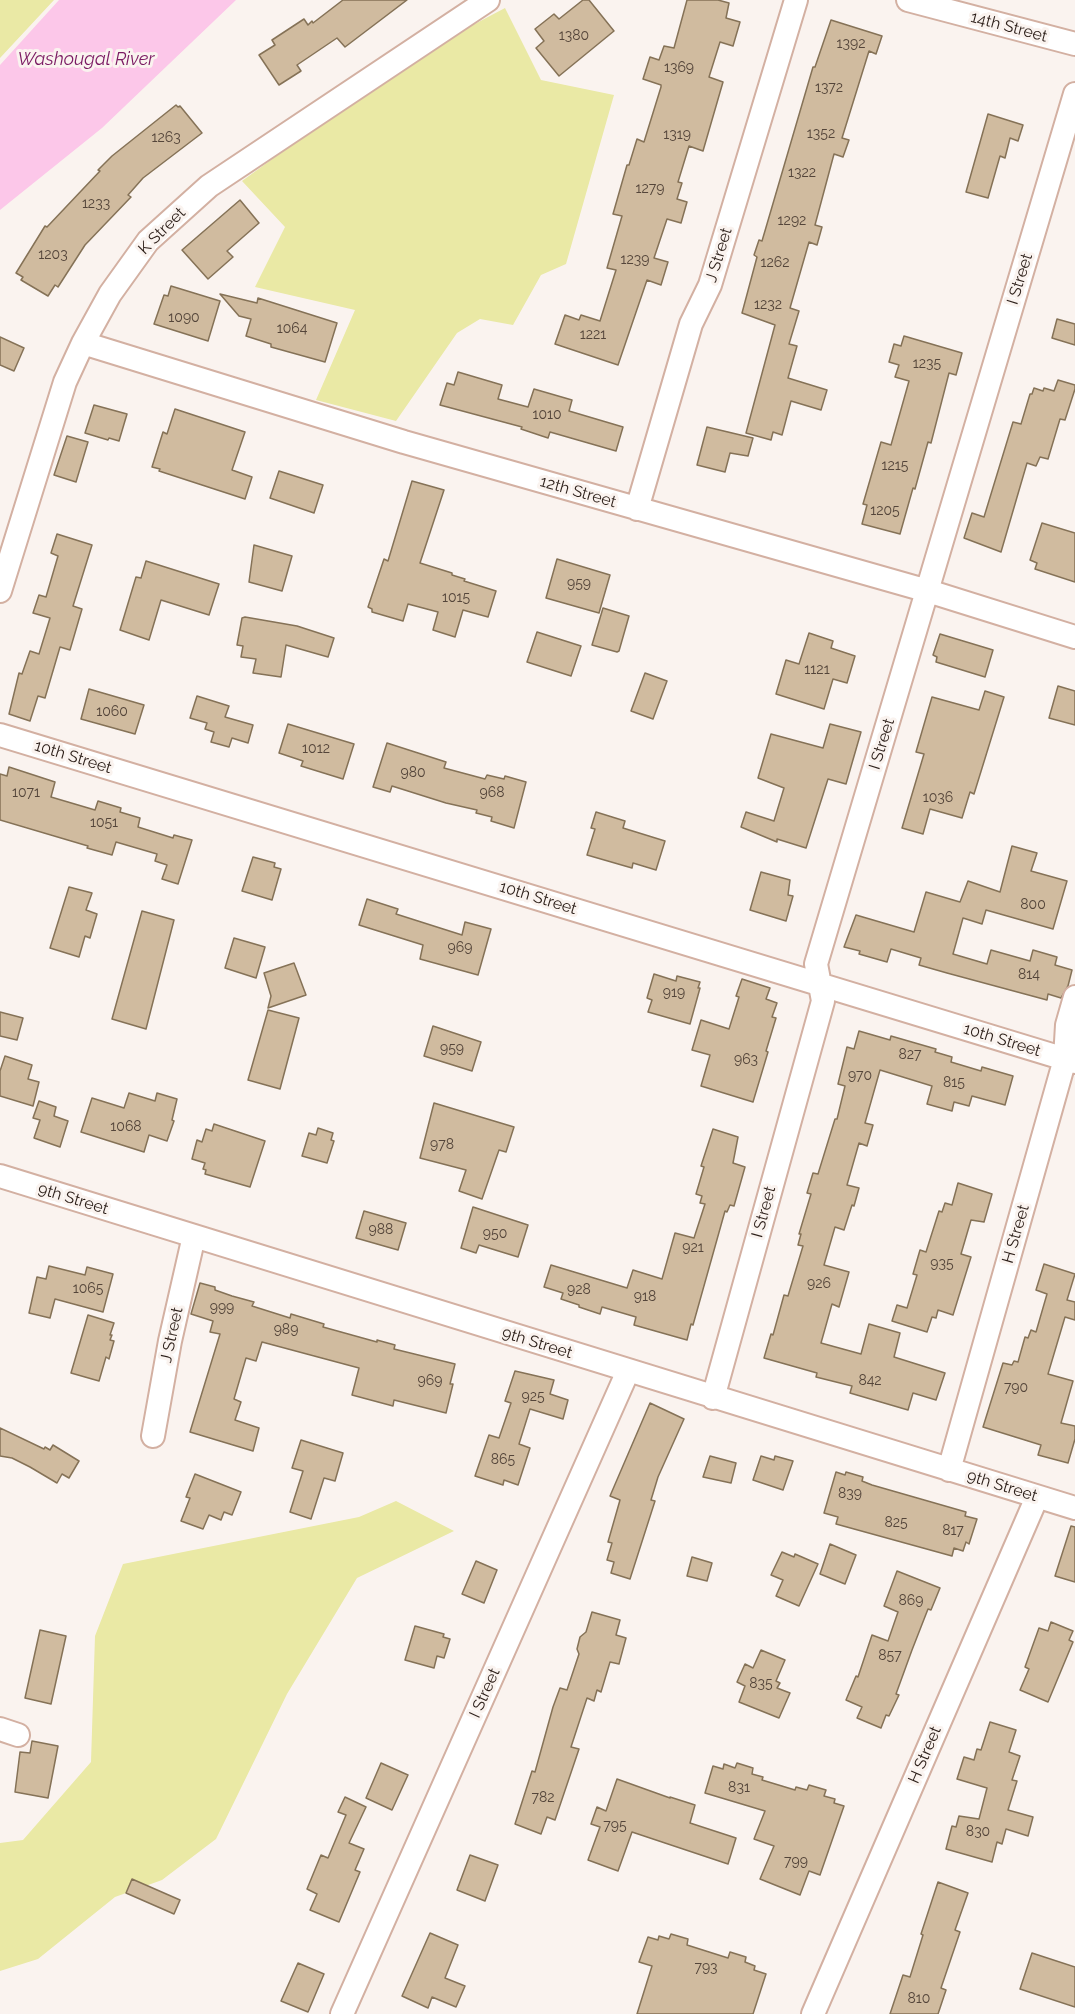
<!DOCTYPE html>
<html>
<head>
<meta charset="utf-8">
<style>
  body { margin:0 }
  canvas { display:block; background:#faf3ef }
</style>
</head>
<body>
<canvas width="1075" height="2014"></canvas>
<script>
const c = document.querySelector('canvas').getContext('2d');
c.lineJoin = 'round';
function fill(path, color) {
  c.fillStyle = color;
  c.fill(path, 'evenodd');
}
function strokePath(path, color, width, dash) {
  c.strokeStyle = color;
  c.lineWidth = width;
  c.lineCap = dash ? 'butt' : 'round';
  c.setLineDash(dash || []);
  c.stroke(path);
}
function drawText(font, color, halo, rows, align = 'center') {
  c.font = font + ' Raleway,sans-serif';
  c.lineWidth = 6;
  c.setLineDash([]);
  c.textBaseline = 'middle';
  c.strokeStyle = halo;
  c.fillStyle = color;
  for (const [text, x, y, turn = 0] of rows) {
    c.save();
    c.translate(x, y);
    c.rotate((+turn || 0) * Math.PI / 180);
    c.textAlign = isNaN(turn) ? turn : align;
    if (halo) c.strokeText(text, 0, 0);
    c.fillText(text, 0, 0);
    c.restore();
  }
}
const green = new Path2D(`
  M0 0H54L0 58Z
  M505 8 541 80 614 95 566 264 541 275 513 325 480 319 457 333 396 421 316 400 355 310 255 287 285 227 242 181 327 119 452 36Z
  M396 1501 454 1531 357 1578 287 1694 216 1839 162 1880 115 1897 38 1959 0 1971V1843L23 1840 91 1762 95 1636 123 1564 359 1517Z`);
const water = new Path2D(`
  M59 0H236L102 128 0 210V65Z`);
const building = new Path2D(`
  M343 0H407L345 47 337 38 297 65 301 71 279 85 259 55 275 45 272 40 304 19 308 25 312 21 313 23Z
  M583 0H589L614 31 559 76 536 48 544 41 535 29 554 14 559 19Z
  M687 0H718L729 3 726 18 740 22 733 46 720 42 709 77 723 82 703 151 689 146 678 182 682 183 677 199 687 202 681 223 667 219 654 258 668 262 661 285 647 280 618 365 555 344 565 315 579 320 581 315 600 321 616 270 607 268 622 216 613 214 627 165H629L637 139 644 142 661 87V85L643 79 650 57 659 60 664 46 674 48Z
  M831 20 882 36 876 54 869 51 842 138 849 140 843 157 834 154 815 225 822 227 817 245 809 242 790 308 799 311 789 344 797 346 788 378 827 390 821 410 791 401 782 435 773 432 771 440 746 433 775 325 742 313 757 257 754 255 759 240 762 241 813 67H815Z
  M176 105 178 107 180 106 202 133 143 178 128 195 131 197 85 245 58 287 55 285 48 296 21 280 23 277 16 273 45 226 47 227 100 171 98 170 112 156Z
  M988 114 1023 125 1018 141 1010 138 1005 158 1000 156 988 198 966 192Z
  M240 200 259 223 227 251 233 257 208 279 182 250Z
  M171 286 220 301 208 341 154 324 164 295 168 296Z
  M220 294 257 303 258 298 337 323 325 362 271 347V344L246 336 251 319 239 316Z
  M1057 319 1075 324V345L1052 338Z
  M904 336 962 353 956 375 949 373 931 443 928 442 915 489 913 488 900 534 862 524 867 505 863 504 881 442 891 445 909 381 895 377 899 365 889 362 894 344 901 346Z
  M0 337 24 348 14 371 0 365Z
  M458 372 502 385 498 399 528 407 534 389 572 400 569 411 623 427 616 451 550 432 548 438 521 429 522 427 440 405 447 383 454 385Z
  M1058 380 1075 385V389L1065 420 1060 419 1048 459 1040 457 1036 466 1027 463 1001 552 964 538 972 513 984 517 1013 422 1021 424 1030 394H1032L1034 388 1043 391 1044 388 1054 391Z
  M94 405 127 414 119 441 109 438 108 440 85 433Z
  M175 409 245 432 232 470 252 477 245 499 159 471 160 469 152 467 163 432 167 434Z
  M707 427 753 438 748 456 730 453 725 472 697 465Z
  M67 436 88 442 76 482 54 475Z
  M279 471 323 485 314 513 270 498Z
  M412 481 444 490 420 563 452 573V575L465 579 464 581 496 591 488 617 463 610 455 637 433 630 438 612 408 604 403 621 372 612V609L368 607 384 559 388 561Z
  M1042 523 1075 533V582L1035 569 1037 563 1030 560Z
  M57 534 92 545 73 606 82 609 70 650 60 647 45 698 38 696 30 721 9 714 19 673 22 674 30 651 39 654 50 618 33 613 39 595 46 597 58 556 51 553Z
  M254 545 292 556 282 591 249 582Z
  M557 559 610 575 599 613 546 598Z
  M146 561 219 584 209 615 161 600 149 640 120 630 136 577 141 578Z
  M603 608 629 616 619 651 617 652 592 645Z
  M245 617 297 626 334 638 328 657 286 645 281 677 253 673 256 659 241 657 243 646 237 645 242 618Z
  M537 632 581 646 571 676 527 662Z
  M809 633 833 641 831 648 855 656 847 683 833 679 824 709 776 694 786 660 799 664Z
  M940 634 993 650 985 677 936 662 937 657 933 655Z
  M645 673 667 681 653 719 631 711Z
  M1058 686 1075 691V725L1049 718Z
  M89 689 144 705 135 734 81 719Z
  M985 691 1004 697 974 794 970 792 962 818 930 809 923 834 902 828 924 754 916 752 932 697 979 710Z
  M197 696 229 706 225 717 253 725 248 743 232 738 229 747 211 742 214 732 205 729 207 723 190 718Z
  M288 724 354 744 343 779 301 766 303 761 279 753Z
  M830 724 861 732 846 784 828 779 806 848 777 839V842L741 827 746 812 774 821 784 788 758 778 771 734 823 748Z
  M387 743 446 762 444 768 485 779 487 775 504 779 505 776 526 782 514 828 491 821 492 817 476 813 477 810 446 803 392 786 390 792 373 787Z
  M9 767 55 782 51 797 95 810 98 801 121 808 120 812 140 818 138 827 173 838 174 835 192 840 178 884 162 879 167 865 155 861 157 854 116 842 112 855 87 848 88 846 0 820V774L7 776Z
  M596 812 625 821 623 828 665 841 656 870 633 863 632 868 587 855 595 829 591 828Z
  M1012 846 1037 853 1031 871 1067 881 1053 929 986 910 982 924 963 918 953 954 987 964 991 950 1030 961 1033 950 1057 957 1055 965 1072 970 1068 986 1061 998 1048 994 1047 1000 947 973 919 965 921 958 891 949 887 962 859 954 860 951 844 947 856 915 914 932 926 892 960 902 968 881 1000 892Z
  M253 857 275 863 274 867 281 869 272 900 242 891Z
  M761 872 790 880 788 895 793 896 786 921 750 910Z
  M69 887 92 893 86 910 97 914 90 938 85 936 79 957 50 948Z
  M367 899 398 909 396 914 462 935 465 922 491 929 478 975 420 959 423 945 359 925Z
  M142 911 174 920 146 1029 112 1019Z
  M234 938 265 947 256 978 225 968Z
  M294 963 306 995 268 1008 271 996 264 973Z
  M654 974 676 981 677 976 700 982 698 988H700L690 1024 648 1012 652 1000 647 998Z
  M742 979 770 988 766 999 777 1003 772 1017 776 1018 766 1051 768 1052 753 1102 701 1086 710 1055 692 1050 701 1020 729 1029 739 997 736 996Z
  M268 1010 299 1018 280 1089 248 1080Z
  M0 1012 23 1018 17 1040 0 1036Z
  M433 1026 481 1042 472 1071 424 1056Z
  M859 1031 890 1040 891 1036 936 1049 935 1052 952 1057 951 1062 981 1071 982 1067 1013 1076 1005 1105 972 1096 969 1106 954 1102 952 1111 927 1104 932 1086 880 1070 865 1123 873 1125 867 1146 859 1143 847 1185 859 1188 854 1206 852 1205 844 1230 835 1227 824 1265 849 1272 839 1307 832 1304 821 1343 861 1354 869 1324 900 1333 894 1357 945 1373 936 1400 913 1393 908 1410 850 1393 852 1386 816 1377 817 1373 764 1358 771 1334 773 1335 784 1295 788 1296 803 1246 798 1245 801 1234H799L811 1194 807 1193 813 1173 818 1174 835 1119H837L845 1086 838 1084 847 1047 854 1049Z
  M5 1056 32 1065 28 1079 39 1082 33 1106 0 1096V1071Z
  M129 1093 155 1101 157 1093 177 1099 172 1120 174 1121 167 1141 149 1135 144 1152 81 1132 92 1098 124 1108Z
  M39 1101 56 1107 54 1116 68 1121 60 1147 34 1138 40 1120 33 1118Z
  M434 1103 514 1127 506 1152 499 1150 482 1199 459 1191 466 1170 420 1158Z
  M214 1124 265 1141 250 1187 205 1174 206 1170 203 1169 205 1163 192 1159 197 1140 202 1142 206 1129 212 1131Z
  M318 1128 333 1133 331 1140 334 1141 327 1163 302 1156 309 1133 316 1135Z
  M713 1129 738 1137 733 1163 745 1167 734 1206 730 1205 727 1212 725 1211 693 1325 691 1324 687 1340 634 1325 636 1317 602 1307 600 1314 579 1307V1305L561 1299 563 1293 544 1287 551 1265 627 1288 633 1270 662 1279 675 1233 694 1238 705 1204 700 1203 702 1196 696 1194 704 1167 701 1166Z
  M958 1183 992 1194 984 1222 971 1220 961 1254 971 1257 953 1315 938 1310 936 1318 932 1317 927 1332 892 1321 897 1305 907 1308 917 1275 913 1274 920 1250 926 1252 939 1211 942 1212 945 1203 952 1205Z
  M473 1207 528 1225 518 1257 479 1245 476 1253 461 1248Z
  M364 1211 406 1223 398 1250 356 1238Z
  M1044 1264 1075 1274 1067 1300 1075 1302V1320L1065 1317 1048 1374 1073 1381 1061 1423 1075 1426V1439L1068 1463 1038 1455 1041 1445 983 1427 1003 1363 1012 1365 1014 1361 1018 1362 1025 1337 1028 1338 1031 1330 1036 1332 1047 1294 1036 1290Z
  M49 1266 85 1275 87 1267 113 1274 103 1312 55 1299 50 1318 29 1313 37 1277 46 1279Z
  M200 1283 215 1287V1290L232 1296 254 1302 252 1306 290 1318 291 1314 324 1324 323 1327 377 1342V1340L395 1345 394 1349 455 1364 450 1384H453L446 1413 394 1400 393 1406 352 1395 359 1368 262 1342 256 1361 246 1358 234 1399 241 1402 235 1420 259 1428 253 1451 190 1432 220 1334 210 1332 213 1321 191 1314Z
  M88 1315 114 1323 110 1335H112L110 1340 114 1341 109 1359 106 1357 99 1381 71 1373Z
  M515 1371 554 1380 550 1394 568 1400 563 1419 530 1409 519 1444 530 1448 518 1485 504 1480 503 1485 475 1476 489 1435 499 1438 511 1403 505 1401Z
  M650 1403 684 1419 658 1477 651 1500 655 1501 630 1579 611 1573 614 1562 607 1560 612 1543 608 1542 620 1500 610 1496Z
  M0 1428 44 1449 45 1447 50 1450 53 1445 79 1461 69 1478 62 1474 57 1483 30 1467 12 1458 0 1456Z
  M301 1440 343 1453 335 1481 324 1478 311 1519 290 1512 303 1471 292 1468Z
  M710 1456 736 1463 731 1483 703 1477Z
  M761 1456 774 1460 775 1456 793 1461 783 1490 753 1480Z
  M836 1472 845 1475 846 1472 863 1477 862 1481 872 1485 966 1512 965 1516 977 1519 969 1544 966 1542 963 1551 954 1548 952 1556 836 1524 838 1517 824 1513Z
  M195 1474 241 1492 232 1515 224 1512 221 1520 209 1515 203 1529 181 1521 190 1498 186 1497Z
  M1071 1526 1075 1527V1582L1055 1576Z
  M830 1544 856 1555 845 1584 820 1574Z
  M782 1552 794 1557 795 1554 818 1564 799 1606 776 1596 783 1580 771 1575Z
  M692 1557 712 1563 707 1581 687 1576Z
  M476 1561 497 1570 484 1603 462 1594Z
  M897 1571 940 1588 931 1610 928 1609 912 1650 896 1694 899 1695 889 1716 886 1715 881 1728 857 1718 862 1707 846 1700 856 1676 858 1677 872 1635 888 1641 898 1612 884 1606Z
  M592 1612 620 1620 616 1635 626 1638 619 1664 610 1662 601 1692 597 1690 594 1701 587 1698 571 1747 579 1749 555 1820 547 1817 541 1834 515 1824 532 1771 535 1772 553 1707 560 1688 567 1690 579 1654 577 1649 580 1637 586 1632Z
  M1051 1622 1073 1631 1069 1640 1073 1642 1048 1702 1020 1690 1029 1669 1025 1667 1039 1628 1048 1631Z
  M415 1626 444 1634 443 1637 450 1639 444 1658 437 1656 434 1668 405 1660Z
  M40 1630 66 1636 51 1704 25 1698Z
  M761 1650 785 1660 776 1681 780 1683 777 1688 790 1693 779 1718 739 1702 745 1686 737 1682 745 1664 753 1668Z
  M990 1722 1016 1730 1009 1752 1020 1756 1012 1780 1017 1781 1008 1810 1033 1817 1028 1836 1006 1829 1002 1844 997 1842 992 1862 946 1849 952 1826 956 1827 959 1816 979 1819 987 1788 957 1779 964 1757 974 1760 977 1749 981 1750Z
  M32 1741 58 1746 48 1798 15 1792 20 1752 30 1753Z
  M381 1763 408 1775 392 1810 366 1798Z
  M737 1763 753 1768 752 1774 763 1777 762 1780 795 1790 796 1787 807 1790 809 1785 826 1790 824 1796 835 1799 834 1803 844 1806 820 1875 809 1871 800 1895 760 1879 774 1846 754 1839 765 1811 705 1793 713 1766 723 1769 724 1764 735 1768Z
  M617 1779 670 1798V1797L695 1805 690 1823 736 1838 728 1864 632 1832 618 1871 588 1860 600 1827 591 1824 597 1807 606 1811Z
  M345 1797 366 1807 349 1843 364 1849 355 1870 360 1872 339 1922 310 1910 317 1894 307 1889 321 1855 328 1858 346 1815 338 1812Z
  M470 1855 498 1865 485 1901 457 1890Z
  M132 1879 180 1900 174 1914 126 1893Z
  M938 1882 968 1893 955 1930 960 1932 941 1988 946 1990 938 2014H890L903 1975 910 1977 923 1935 921 1934Z
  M430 1933 458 1945 445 1978 465 1986 456 2007 432 1997 428 2008 402 1996Z
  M671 1934 688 1939 687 1945 728 1958 730 1952 746 1957 745 1962 755 1966 754 1970 766 1974 753 2014H637L652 1966 639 1962 648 1937 658 1940 659 1936 669 1939Z
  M1032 1953 1075 1967V2007L1020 1989Z
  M298 1963 324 1974 308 2012 281 2001Z`);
const street = new Path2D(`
  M908 0 1075 44
  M83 343 404 442 928 591 1075 637
  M637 509 691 324 710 285 796 0
  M0 591 65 382 83 343 110 294 148 241 209 186 488 0
  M0 735 1075 1062
  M0 1176 1075 1508
  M713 1398 823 1001 816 964 1075 94
  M153 1436 170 1341 194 1236
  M949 1470 1065 1059 1067 1025 1075 997
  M0 1729 18 1735
  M342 2014 628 1371
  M813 2014 1037 1497`);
const numberNames = [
  ["1380",574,36],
  ["1392",851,44],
  ["1369",679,68],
  ["1372",829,88],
  ["1352",821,134],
  ["1319",677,135],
  ["1263",166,138],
  ["1322",802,173],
  ["1279",650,189],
  ["1233",96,204],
  ["1292",792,221],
  ["1203",53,255],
  ["1239",635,260],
  ["1262",775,263],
  ["1232",768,305],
  ["1090",184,318],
  ["1064",292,329],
  ["1221",593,335],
  ["1235",927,364],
  ["1010",547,415],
  ["1215",895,466],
  ["1205",885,511],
  ["959",579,584],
  ["1015",456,598],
  ["1121",817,670],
  ["1060",112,712],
  ["1012",316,749],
  ["980",413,773],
  ["1071",26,793],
  ["968",492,793],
  ["1036",938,798],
  ["1051",104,823],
  ["800",1033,905],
  ["969",460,948],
  ["814",1029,975],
  ["919",674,993],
  ["959",452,1049],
  ["827",910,1055],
  ["963",746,1060],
  ["970",860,1076],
  ["815",954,1083],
  ["1068",126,1127],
  ["978",442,1145],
  ["988",381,1230],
  ["950",495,1234],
  ["921",693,1248],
  ["935",942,1264],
  ["926",819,1284],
  ["1065",88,1289],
  ["928",579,1290],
  ["918",645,1297],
  ["999",222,1308],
  ["989",286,1330],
  ["969",430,1381],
  ["842",870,1381],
  ["790",1016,1388],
  ["925",533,1397],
  ["865",503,1460],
  ["839",850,1494],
  ["825",896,1523],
  ["817",953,1531],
  ["869",911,1601],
  ["857",890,1656],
  ["835",761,1684],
  ["831",739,1788],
  ["782",543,1798],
  ["795",615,1826],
  ["830",978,1832],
  ["799",796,1862],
  ["793",706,1968],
  ["810",919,1999]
];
const streetNames = [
  ["14th Street",1009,27,15],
  ["K Street",162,231,-45],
  ["J Street",719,255,-73],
  ["I Street",1020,279,-73],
  ["12th Street",578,492,16],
  ["I Street",882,744,-73],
  ["10th Street",73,757,17],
  ["10th Street",538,898,17],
  ["10th Street",1002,1040,17],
  ["9th Street",73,1199,17],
  ["I Street",764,1212,-75],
  ["H Street",1016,1234,-74],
  ["J Street",172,1335,-78],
  ["9th Street",537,1343,17],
  ["9th Street",1002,1486,17],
  ["I Street",485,1693,-66],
  ["H Street",925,1755,-67]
];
const waterNames = [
  ["Washougal River",86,60]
];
fill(green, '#eae9a5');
fill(water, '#fcc7e9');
fill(building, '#d0bb9f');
strokePath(building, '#857257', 1.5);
strokePath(street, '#d3b0a2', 26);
strokePath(street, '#fff', 22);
drawText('14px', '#54453a', null, numberNames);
drawText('16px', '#2b1e18', '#faf3ef', streetNames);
drawText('italic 18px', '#7a1962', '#faf3ef', waterNames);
</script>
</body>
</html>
